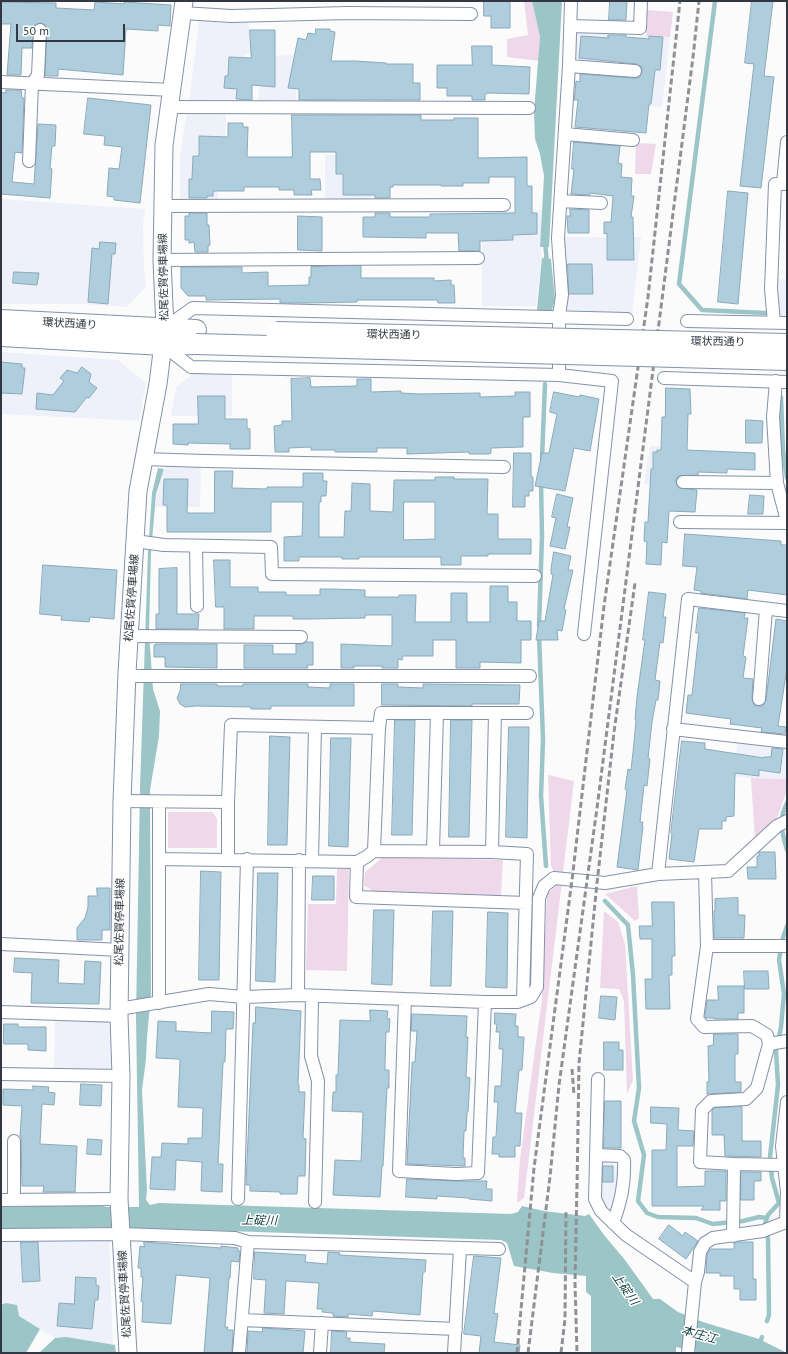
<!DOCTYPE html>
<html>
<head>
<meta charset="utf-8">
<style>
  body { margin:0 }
  #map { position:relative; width:788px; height:1354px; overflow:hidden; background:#fbfbfb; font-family:"PT Sans",sans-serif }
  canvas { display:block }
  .frame { position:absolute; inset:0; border:2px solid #323741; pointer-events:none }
  .scale { position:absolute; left:16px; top:24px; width:109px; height:18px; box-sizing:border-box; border:2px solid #323741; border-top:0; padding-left:5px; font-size:12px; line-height:14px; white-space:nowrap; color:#323741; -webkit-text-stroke:3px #fff; paint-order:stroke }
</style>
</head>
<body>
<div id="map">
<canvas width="788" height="1354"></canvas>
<div class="frame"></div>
<div class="scale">50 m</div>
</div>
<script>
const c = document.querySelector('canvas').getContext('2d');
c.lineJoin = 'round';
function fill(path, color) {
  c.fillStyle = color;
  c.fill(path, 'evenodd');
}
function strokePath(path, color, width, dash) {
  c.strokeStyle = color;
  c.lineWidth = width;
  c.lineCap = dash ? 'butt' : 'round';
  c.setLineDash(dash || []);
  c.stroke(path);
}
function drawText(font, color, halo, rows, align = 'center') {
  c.font = font + ' "PT Sans","Noto Sans JP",sans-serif';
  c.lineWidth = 3;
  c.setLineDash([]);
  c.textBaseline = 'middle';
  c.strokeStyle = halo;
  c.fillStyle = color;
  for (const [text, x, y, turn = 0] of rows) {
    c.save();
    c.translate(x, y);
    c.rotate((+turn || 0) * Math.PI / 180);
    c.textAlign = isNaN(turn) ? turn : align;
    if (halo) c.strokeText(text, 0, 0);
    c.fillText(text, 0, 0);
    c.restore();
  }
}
const built = new Path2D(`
  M199 21 232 23 249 22 251 53 245 54 244 76H236L235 103H189Z
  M576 32 608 34 606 65 575 63Z
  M639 35 670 37 662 107 634 106Z
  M297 55 296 103H258L261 56Z
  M187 111H226L225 155 218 156V200H180V155Z
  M325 155H371V199H325Z
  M1 199 145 209 143 224 144 267 146 287 127 307 84 304H1Z
  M542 210 540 247 542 258 536 306H482V212Z
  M563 237H641L632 313 565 310Z
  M774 279H787V318L780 317Z
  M1 352 118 360 146 383 139 421 1 414Z
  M195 373H232V416H171L176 387Z
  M650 446 675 447 678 483 644 484Z
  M165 466 201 467 200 507H155L157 495Z
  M737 742 787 749V779L751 778 734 776Z
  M55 1020H109L112 1072 54 1071Z
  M599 1160 613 1162 620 1170 614 1205 606 1209 600 1197Z
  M109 1238 113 1350 55 1338 40 1329 1 1337V1239Z`);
const green = new Path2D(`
  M524 1H532L540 37 539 61 507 57V39L528 35Z
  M647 10 673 12 670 37 646 36Z
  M636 143 656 144 651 174H635Z
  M548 775 574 781 524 1198 517 1203 520 1159 542 999 547 894 558 884 551 865Z
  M751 778 787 779V790L776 821 755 840Z
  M168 812H212L217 818V848H168Z
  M383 857 503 860 501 896 375 893 364 885 365 872Z
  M337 869H349L347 971 306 970 308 904H336Z
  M637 886 639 918 635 921 605 894Z
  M604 911 618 922 625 944 633 1080 627 1094 624 1001 619 989 600 988Z`);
const water = new Path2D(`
  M532 1H562L549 247H540L544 176 540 154 535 139 534 112 540 37Z
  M542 258 551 259 555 299 552 310H537Z
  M158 468 164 469 156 494 151 552 149 633 153 689 160 711 159 736 150 790 151 994 147 1037 146 1059 142 1090 147 1190 146 1200 150 1205 159 1203 511 1214 518 1212 522 1206 544 1211 585 1216 589 1214 604 1235 625 1260 653 1299H660L678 1312 703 1322 759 1339 787 1353H702L676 1347V1353H591V1296L586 1292V1276L553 1273 514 1266 507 1243 501 1240 106 1227 1 1229V1207L96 1204 106 1207H139L136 1017 140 788 148 552 152 493Z
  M6 1303 17 1305 19 1316 40 1329 26 1353H1V1305Z
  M66 1337 115 1345 116 1353H39L55 1338Z`);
const stream = new Path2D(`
  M715 1 679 284 702 310 765 313
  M545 240 547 265
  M781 397 783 450 787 478
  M542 458 545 384
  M539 626 542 536 541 481
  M539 635 543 739 541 796 546 866
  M787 803C778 820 782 833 787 850
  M605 901 628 925 633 975 639 1088 634 1121 644 1155 638 1201 647 1213 658 1217 696 1218 713 1224 743 1221 759 1217 767 1218
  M767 1321 769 1315 768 1239 765 1224 768 1215 779 1203 772 1178 770 1157 778 1085 776 1051 781 1027 784 994 779 960 782 941 787 926
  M756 1353 762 1337`);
const building = new Path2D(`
  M484 1H510V28H491V16H484Z
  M610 1H627L626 20H609Z
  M752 1H773L764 76 774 77 761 188 740 186 754 64 745 63Z
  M1 2 56 3V8L94 10 95 2 124 4V2L171 5 170 26 158 25V31L126 29 123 75 58 69V76H45L47 30 44 24 40 23 34 26 32 48H22L21 75H7L11 24H1Z
  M316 29H330V31L335 32 331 61H356L386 63V64H413V83H420V100H299V89L288 88 298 38 306 40 308 33 315 34Z
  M250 30H275V87L252 85V100L236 99 237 89 224 88 225 76H228L229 57 251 58Z
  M608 35H626V37L649 39V36L663 37 660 70H655L651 104H649L646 133 575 127 578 100H574L575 93 576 81 580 82V74L634 78H639L641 75 642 71V67L636 64 579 58 581 36 608 38Z
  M472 46H492V65L530 67 529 94 488 93 485 94V100H472V96H447V88H437V65H472Z
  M6 90H21L22 98H24L22 153 15 152 12 182 34 184 38 124 56 125 55 146H52L50 168 52 169 50 198 1 194V92L6 93Z
  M88 98 151 105 140 203 114 200V197L107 196 109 168 119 169 122 147 104 145 105 136 84 134Z
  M292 115H421V120H454V118H478V158L527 157V186H532V213H537V234L513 235V240L480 241V251H459L458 233H426V238L363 237V217H375V213H390V217H430V214L515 213V177H489V183H463V186H441V185H393V187H390V198H375V195H343V174H336V152H310V179H320L321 190H311L312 195H294V190H279V187H244V191H213V196H207V198H189V179H192L193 156H199V136L228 137V123H243V127H248L247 157H292Z
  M574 142 620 146 618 163 622 164 621 177 632 178 631 196H634L631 217H633L634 260H607V233L604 234V222H611L613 196 590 193V195L571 194 574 169H572Z
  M728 191 748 193 738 304 718 302Z
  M570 209 589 210V233H568L567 216H570Z
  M189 213H207V225H209L210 245 208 246V252H195L194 242 189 243V240H185V216H189Z
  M298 216 322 217V251L298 250Z
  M100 242 116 243 115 254H112L108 304 88 302 92 248 99 249Z
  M568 264H592L593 294H569Z
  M361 266V278H434V281L451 280V285H454L455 303H438L437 300H357V302L308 303H280V299L206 300V296H188L181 288V267H242V273L268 272V286L309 285V277H311V267Z
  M14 272 39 273 37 285 13 283Z
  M1 362 22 364V368H25L22 394 1 393Z
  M82 367 91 374 89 382 97 388 89 398 87 397 75 412 36 409 37 393 53 395 64 381 60 378 67 370 77 373Z
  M310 378 311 387 357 386V379H371V392L401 391V393L419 394 480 393V397L515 396V392H530V417H523V447L491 448V453L489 454H469V452L407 454V448H377V452H335V450H311V447L289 448V452H275L274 426 282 425V421H292L291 379Z
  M666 388 690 389 691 414H688L687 450 755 453V470L727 469V473L698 472V475L679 476 676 479V482L679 488 697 490 695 512 669 511 667 543 662 542 661 565 646 564 647 542 644 541 645 522H648L651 469H653V452H657V450H661L662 417H665Z
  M554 392 579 397 580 395 599 399 590 451 574 448 565 491 535 486 542 453H549L557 414 550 412Z
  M198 396H225V419H247V428L250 429V449H230V444L188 443V445L173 444V424H198Z
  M746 420 763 421 762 443H746Z
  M514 453H531V476L533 477V491H529V496H525V507H513Z
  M215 471H233L232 488 267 489V487H303V473H323V481H327L326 496H321V502H319V537H344L345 511H351L352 483 370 484V511L393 512 394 480H435V477H454V479H488L487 514H498V539H531V554H488V556H461V565H441V557H359V559H342V557H299V561H284V537L302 536 303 502H271V532H167V505H163L164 479H188L187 513H214ZM404 502H435V539L404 540Z
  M557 494 573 498 567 527H570L565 549 550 546 556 518 552 517Z
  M750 495 764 496 763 514H748Z
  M685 534 781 541V545H787V595L748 590 747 599 701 593V591L694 590 697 567 683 566Z
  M554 552 571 556 568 570H573L564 609 566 610 562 631 557 630 558 640H536L539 621H545L553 575 551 574V569Z
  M214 560H230V587H258V592H286V595H320V589H331L365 590V597H399V595H416L415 622H451V593H467V622H490V586H508V602H517V621H531V640H521V663L480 662V668H456V640H433V656H403L402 660 398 659V668H382V666H354V668H341V644L392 646V615H365V618L310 619H293V616H254V629H224V607H216Z
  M43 565 117 570 114 619 90 617 89 622 61 620 62 616 40 614Z
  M177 568V614H199L198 629H156V614H159V569Z
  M649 592 666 594 663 617H666L663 643 660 642 655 680 660 681 658 700H656L652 722 648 758 650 759 647 786 644 785 640 822H643L642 826H643L638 870 617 867 627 790 625 789 628 769 631 770 634 743 636 720 635 719 637 697 645 640H643Z
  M699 608 745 613 744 618H748L743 656 746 657 743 678 753 679 752 699 754 705 758 706H763L766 700 776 619 787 621V668L778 726 786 727 785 734 761 732 762 728 730 724 731 719 686 713 688 695H692L699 633H696Z
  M306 642H313V665H307L308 668H244V645H273V654H296V644H301Z
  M156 644H217V668L165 667V657H154V645H156Z
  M181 684H217V686H243V684H308V687L330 688V684H354V706H271V709H251V707L196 706 185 707 180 704 177 698 180 691Z
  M382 684H398V687L423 688V684L520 685 519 704H472V706L382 705Z
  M395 720H415L412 835H392Z
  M451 720H472L469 837H449Z
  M509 727H529L527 838 506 837Z
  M270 736 290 737 287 845H268Z
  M331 738H351L348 847 329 846Z
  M682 741 705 743V749L764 758V757H771L772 748 783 749 780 773 759 770V776L735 773 734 816 726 817V821H722V829H699L694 862 669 859 672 834 671 833Z
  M759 852H775L776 879H748L747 867H757V856H759Z
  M201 871 221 872 219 980H199Z
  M258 873H278L275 982 256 981Z
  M313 876H334V900H312Z
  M97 888H110V930H102V940H77V928L85 918 88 907V896H97Z
  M738 898V915H745L744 938H714V911H715V899Z
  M652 902H674L675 956H672V975H669L670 1009H646L645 979H652V939H640L639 926H652Z
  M374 910H394L392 985 372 984Z
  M433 911H453L451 986H431Z
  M488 912 508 913 507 988 486 987Z
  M15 958 59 960 58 983 84 984 85 961 101 962 99 1004 31 1003 32 973 14 972Z
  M744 971H768L769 989H745Z
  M718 986H744V1013H738V1019H714V1018H706L705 1017 707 1000H718Z
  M601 996 617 997 615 1020 599 1018Z
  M256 1007 301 1011 298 1085H299V1092H305L303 1138 306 1139 305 1176H298L297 1194H280V1192L250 1191V1185H246L253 1023H255Z
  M370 1010 388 1011 387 1018 390 1019 389 1032H386L385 1063V1070H389V1088H387L383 1166H382L380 1197 333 1195 335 1160 361 1161 363 1113 362 1112 332 1111 333 1092H336V1075H338L340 1020 370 1021Z
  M212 1011 234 1012 233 1029H226L225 1062H223L218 1164H223L222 1192 201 1191 202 1162H201L176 1160 175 1190 150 1189 152 1157H161L162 1143 188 1144V1138H202L203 1108 178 1107 180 1060 178 1059 156 1058 158 1021 176 1022V1031L211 1033Z
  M495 1013 516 1014 515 1026H518V1037H524L522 1070H519L515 1113H522L520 1146H515V1157H499V1154H492L493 1137H496L498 1102H494L495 1086H501L503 1049H499L500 1032H496L497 1024H495Z
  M412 1014 467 1016 466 1037H468L466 1077 470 1078 468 1112H467L466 1131H464L463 1158H465V1166L407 1164 412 1065V1062H415L417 1031H412Z
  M4 1024H18V1027H46V1051L28 1050V1044H4Z
  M714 1034H738V1054H735V1082H741V1092L707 1094V1082H709L708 1046 713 1045Z
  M604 1042H619V1050H623V1070H604Z
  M81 1084 102 1085 101 1106 80 1105Z
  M33 1086 49 1087 48 1092 55 1093 54 1105 42 1104 40 1144 77 1146 75 1192H43L44 1186H22L21 1136H20L22 1106 3 1105V1089L33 1090Z
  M605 1101H621V1148H604Z
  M651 1107 679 1108 678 1130 694 1131 693 1146H677V1187L705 1186V1171H726V1201H720V1210H701L704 1206H652V1150H666L667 1124 651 1123Z
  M742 1107V1141H761V1157L725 1156 724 1135H712V1110L714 1108Z
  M88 1139 102 1140 101 1155 87 1154Z
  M603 1166H613V1182H603Z
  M741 1172H761V1181H754V1200H741Z
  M407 1179 456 1181H487L486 1189H492V1201L469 1199V1198L437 1196V1199L406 1197Z
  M669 1225 683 1236 685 1232 698 1241 686 1259 659 1239Z
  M21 1242H38L40 1281 23 1282Z
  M144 1242 221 1248V1246L238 1248V1251H240L239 1262 231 1261 230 1278H229L225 1327H228L227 1330H233L232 1353H204L210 1278 176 1275 171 1324 142 1322 143 1302 141 1301 143 1277H141V1268H138L140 1246 144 1247Z
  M738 1242H753V1279H756V1300H740V1289H734V1276H720V1273H706L707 1254 710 1249H734V1243Z
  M255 1252 306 1255 305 1262 327 1264 328 1252 340 1253 339 1255 426 1260 425 1272H423L420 1315 373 1311 372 1316 348 1314V1317L333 1316V1313L322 1312 323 1309H317L319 1283 286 1281 284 1314 264 1313 266 1280 254 1279Z
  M474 1256 501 1258 494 1313 498 1314 494 1342 520 1345 519 1353H479L481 1336 464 1334Z
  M76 1277 96 1278V1285L99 1286 98 1300H95L92 1329 57 1326 59 1303 74 1304Z
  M263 1328 305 1331 303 1353H247L248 1331 262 1332Z
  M332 1331 347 1332 346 1338H350V1342L385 1344 384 1353H331Z`);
const minor = new Path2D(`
  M183 13 231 16 348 13 471 14
  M570 26 640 28 641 1
  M569 66 635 71
  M1 82 172 90
  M170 107 529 108
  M565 134 633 140
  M29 161 32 84 38 75 40 30
  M783 183 787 142
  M561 201 601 203
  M163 206 504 205
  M162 260 478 258
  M687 321 787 323
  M774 322 771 289 775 184H787
  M165 328 193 308 627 319
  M163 345 191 367 559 375 612 381 584 634
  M559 375V316L562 295 558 238 569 66 571 1
  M664 378 787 382
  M776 381 773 417 777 483 787 521
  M143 459 205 461 504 467
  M683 482 777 483
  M680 522 787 523
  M135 541 164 545 271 547 272 574 535 576
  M196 546 197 606
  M129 636 301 637
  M127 676H530
  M759 699 766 609
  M379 728 374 851 492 852 495 713
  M673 729 787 742
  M122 801 228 802 231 725 379 728 381 713H527
  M433 850 437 714
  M492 852 527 854 523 999
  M159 859 357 862 366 857 374 851
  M228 859V802
  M312 860 315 727
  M357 862 356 897 526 903
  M705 872 707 946 697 1019 704 1027 752 1026 767 1035 769 1044 757 1088 746 1099 711 1101 702 1110 700 1162 734 1164 733 1236
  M658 874 688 599 787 611
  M1 944 120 950
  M707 946H787
  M298 995 299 860
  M312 997 311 1056 318 1081 315 1202
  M405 999 399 1171 456 1174 478 1173 485 1002
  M159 1003V802
  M119 1009 209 994 244 997 298 995 485 1002H518L531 997 537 987 539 898 544 886 554 878 605 883 658 874 728 871 777 826 787 821
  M1 1012 119 1016
  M769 1044 787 1041
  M1 1074 121 1076
  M598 1079 595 1199 601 1211 626 1235 695 1282 688 1353
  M596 1155 620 1156 624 1160C625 1184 621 1201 613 1223
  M734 1164 783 1165
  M238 1199 247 859
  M1 1200 119 1199
  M14 1200V1141
  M1 1235 122 1234 235 1238 248 1242 499 1249
  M695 1282 698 1272 700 1252 705 1243 713 1238 763 1231 786 1222 787 1192 782 1146 787 1102
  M242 1320 456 1329
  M239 1353 248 1242
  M320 1353 322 1323
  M454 1353 460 1249`);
const secondary = new Path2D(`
  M128 1353 119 1199 121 1076 119 1016 122 801 127 673 138 491 158 384 165 328 162 260 164 145 184 1`);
const trunk = new Path2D(`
  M1 320 196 330
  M1 336 163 345 196 344`);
const rail = new Path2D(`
  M572 1069 574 1095
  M577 1183 575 1283 577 1353
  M577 1189 579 1063 597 883 614 732 635 583
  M517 1353 534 1168 572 880 604 606 648 297 680 1
  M528 1353 550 1177 559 1085 597 808 693 57 699 1
  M561 1353 565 1319 566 1210`);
const trunkBridge = new Path2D(`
  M276 332 787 344
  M196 344 787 360`);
const streetNames = [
  ["松尾佐賀停車場線",164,277,-91],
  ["環状西通り",70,324,3],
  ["環状西通り",394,335,1],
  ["環状西通り",718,342,1],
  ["松尾佐賀停車場線",132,598,-86],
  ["松尾佐賀停車場線",120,922,-89],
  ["松尾佐賀停車場線",125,1294,-93]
];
const waterNames = [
  ["上碇川",259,1221,1],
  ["上碇川",625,1289,55],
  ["本庄江",699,1335,16]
];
fill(built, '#eef1f9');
fill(green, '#efd8ea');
fill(water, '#9bc5c6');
strokePath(stream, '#9bc5c6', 4.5);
fill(building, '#aecede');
strokePath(building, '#8baaba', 1);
strokePath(minor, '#8591aa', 14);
strokePath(secondary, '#8591aa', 19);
strokePath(trunk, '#8591aa', 22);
strokePath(minor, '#fff', 12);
strokePath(secondary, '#fff', 17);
strokePath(trunk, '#fff', 20);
strokePath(rail, '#8e9196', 3, [6, 3]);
strokePath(trunkBridge, '#8591aa', 22, []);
strokePath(trunkBridge, '#fff', 20);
drawText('11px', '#323741', '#fff', streetNames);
drawText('italic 12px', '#174041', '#fff', waterNames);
</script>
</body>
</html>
